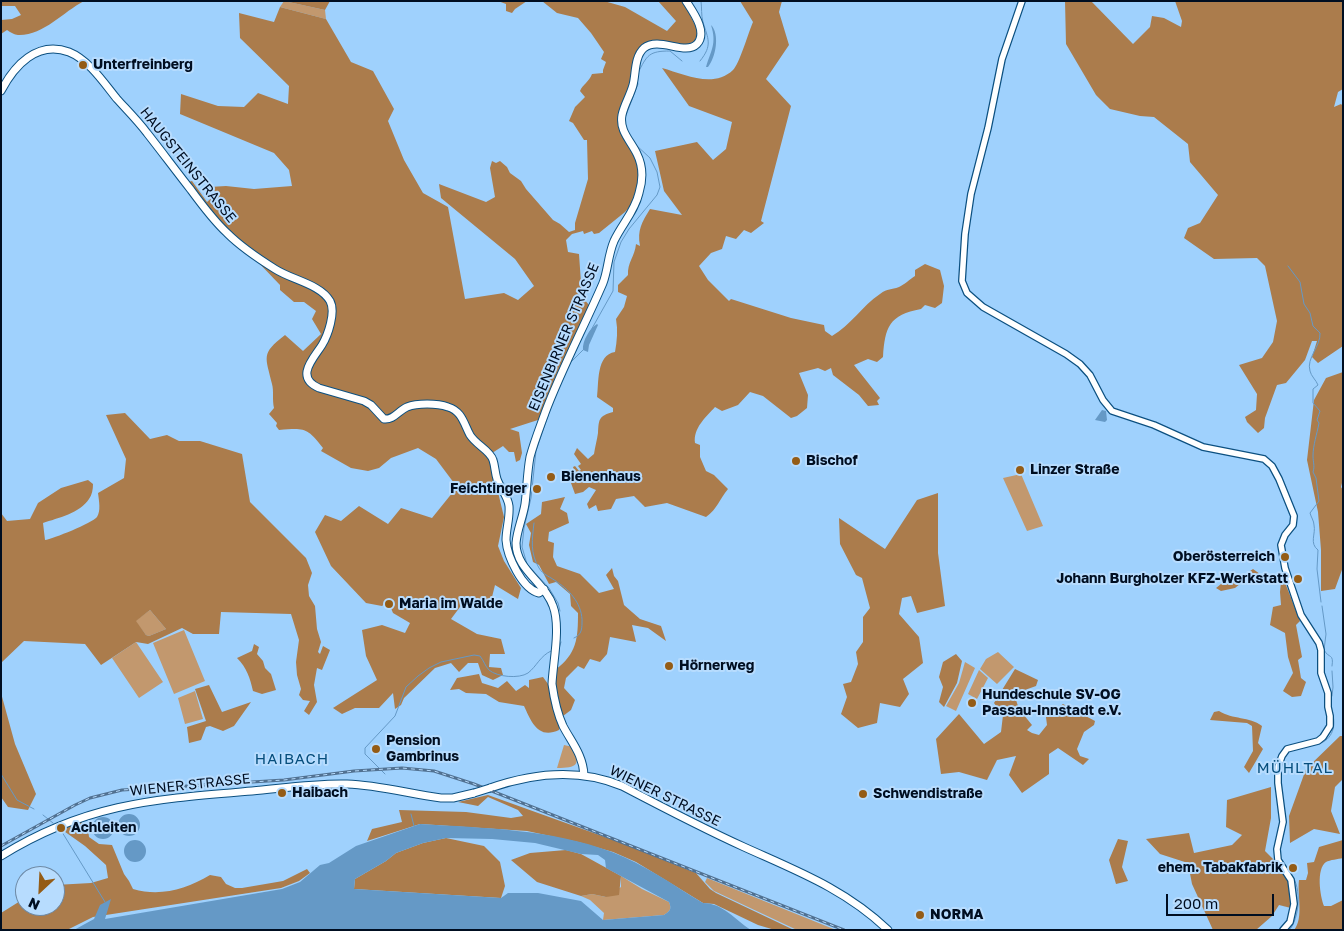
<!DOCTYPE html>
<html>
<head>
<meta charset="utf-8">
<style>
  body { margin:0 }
  #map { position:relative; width:1344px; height:931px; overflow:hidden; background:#9fd1fd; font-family:"Golos Text",sans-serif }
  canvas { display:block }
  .frame { position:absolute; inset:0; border:2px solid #000e21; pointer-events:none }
  .north { position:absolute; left:15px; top:866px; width:50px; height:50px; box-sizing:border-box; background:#b7dcfe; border:1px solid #6e8aa6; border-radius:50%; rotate:205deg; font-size:14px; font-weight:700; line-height:20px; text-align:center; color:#000e21 }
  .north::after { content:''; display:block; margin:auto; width:18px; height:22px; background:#945c16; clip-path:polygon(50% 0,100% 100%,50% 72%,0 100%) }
  .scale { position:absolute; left:1166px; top:894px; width:108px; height:22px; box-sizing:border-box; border:2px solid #000e21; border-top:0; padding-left:6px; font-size:15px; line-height:18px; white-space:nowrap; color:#000e21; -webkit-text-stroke:4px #b7dcfe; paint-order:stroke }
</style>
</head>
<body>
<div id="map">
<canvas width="1344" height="931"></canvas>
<div class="frame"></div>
<div class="north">N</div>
<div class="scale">200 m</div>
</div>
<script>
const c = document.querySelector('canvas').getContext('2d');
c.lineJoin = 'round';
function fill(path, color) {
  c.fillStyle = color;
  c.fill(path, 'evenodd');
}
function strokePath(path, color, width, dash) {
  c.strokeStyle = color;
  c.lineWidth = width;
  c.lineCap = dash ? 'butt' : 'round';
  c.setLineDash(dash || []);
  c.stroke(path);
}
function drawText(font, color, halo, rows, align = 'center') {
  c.font = font + ' "Golos Text",sans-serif';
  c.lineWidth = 4;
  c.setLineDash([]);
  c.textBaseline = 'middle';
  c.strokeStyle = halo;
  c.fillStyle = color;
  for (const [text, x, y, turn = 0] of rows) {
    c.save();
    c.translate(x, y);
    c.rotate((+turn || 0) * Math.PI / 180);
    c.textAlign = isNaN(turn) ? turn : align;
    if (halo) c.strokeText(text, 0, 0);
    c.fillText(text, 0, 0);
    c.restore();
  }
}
const green = new Path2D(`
  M284 1 325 10 326 19 280 7Z
  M1021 474 1043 526 1027 531 1003 478Z
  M150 610 166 629 149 636 146 635 135 621Z
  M184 630 205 681 174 694 153 643Z
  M136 642 163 682 139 698 112 658Z
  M998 652 1014 667 997 684 980 669 986 659Z
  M965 662 975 668 956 711 946 706 959 683Z
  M979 670 988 678 977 699 968 694Z
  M195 691 203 719 185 724 178 698Z
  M564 745 573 747C581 765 577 768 557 768Z
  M621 876 642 889 669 902C672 909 670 911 664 915L603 920 604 913 590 900 581 896 592 894 606 897 621 887Z
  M707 878 836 930H797L714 891 705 882Z`);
const forest = new Path2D(`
  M1 1H84C63 12 43 36 18 35 15 35 10 32 7 30L1 34V20L12 19 21 15 15 6H1Z
  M284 1H330L325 10Z
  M498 1H527L515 9 512 13 506 11V4Z
  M542 1H604L625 7 667 31 676 21 658 1H683L698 31 695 41 686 45 643 46 619 120 638 161 639 180 631 205 625 212 599 233 594 234 592 231 584 234 583 231 572 234 566 240 568 252 579 254 582 297 590 306 541 419 510 429 519 432 522 453 520 460 516 462 514 452H509L503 446 489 455 504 517 498 546 504 561 521 588 518 599 495 585 491 601 480 607 476 598 466 599 451 619 477 634 501 639 505 654H490L489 667 501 668 503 675 493 680 482 675 478 663H468L459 672 451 663 435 668 404 698 401 705 395 709 393 693 379 708H355L342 714 333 708 377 680 366 656 362 630 382 625 405 633 410 623 393 613 388 601 382 606 366 603 331 566 315 532 325 515 341 521 359 506 388 524 401 508 432 518 457 487 436 459 418 448 391 458 379 468 368 471 351 468 321 451 323 448C307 427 304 428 279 430L276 426 277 423 269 414 274 408C272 400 274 391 272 384 266 357 260 354 285 335L303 351 321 334 312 319 316 311 304 302H294L280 290V285L232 235 188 182 192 181 207 202 217 193 209 187 226 186 254 189 292 186 289 170 274 153 180 114 181 94 218 106 244 107 258 93 288 104 289 86 240 38 239 13 274 22 280 7 326 19 351 62 373 71 394 109 388 121 404 160 423 193 448 207 465 299 504 293 518 300 534 286 515 259 441 198 439 184 486 202 495 197 490 168 492 161 496 163 500 161 507 167 510 173 521 181 526 189 553 220 560 224 569 232 575 230V223L588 179 587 140H584L573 123 569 121 575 107 585 97 580 91C583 84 589 82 592 74L603 73V70L606 62 601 59 604 52 591 33 578 18 557 13Z
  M740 1H782L779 12 789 45 766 79 791 106 761 221 764 223 751 233 744 230 736 239 726 236 722 249 711 253 699 266 708 280 729 301 731 299 791 318 824 325 825 331 832 336C851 325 862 306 880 294 888 288 891 290 899 287 904 285 910 279 915 276V270L925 264 940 270 944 286 942 303 935 308 925 305 921 309C889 315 885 327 883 357L877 362 868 359 854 365 880 398 877 401 879 405 868 406 859 395 833 375 831 368 825 371 818 368 799 373 808 395 807 408 797 416 791 418 763 396 750 392 738 405 722 411 715 407C706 417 693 428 695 443L700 445V457L706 471 714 475 728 489C719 500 718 508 706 517L667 503 645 507 634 496 616 499 611 509 598 511 596 505 589 509 587 504 596 490 589 487 583 492 575 494 571 483 576 477 573 467 575 466 579 471 581 470 578 466 581 464 574 454 577 448 588 459 594 454C595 447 597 440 598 433 599 420 598 416 613 412V408L597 397C599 383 596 355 615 352 617 341 618 330 616 319L624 307 627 296 618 292V285L628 275C627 263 635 256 636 244L640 246C637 230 642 222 650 209L682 215 664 191 655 151 697 142 713 160 726 149 732 122 689 106 662 68C684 74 713 89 733 70 739 65 749 31 753 22Z
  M1065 1H1091L1133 44 1150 27 1152 16 1164 18 1181 27 1182 21 1175 1H1343V89L1338 92 1334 107 1341 104 1343 106V346L1318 363 1312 357 1317 341H1312L1305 360 1286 383 1277 385 1265 418 1264 428 1258 433 1247 422 1245 417 1256 410 1257 394 1239 365 1262 358 1273 342 1277 321 1265 266 1257 258 1214 259 1184 238 1188 228 1200 223 1218 195 1190 162 1188 144 1154 117 1140 116 1110 109 1096 95 1066 44Z
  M1343 372V479L1341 487 1343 490V567L1335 589 1321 591V550L1318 512 1307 460 1314 400 1326 378Z
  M125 413 150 439 167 435 179 441H200L242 454 250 502 306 558 312 573 308 585 309 596 315 606 317 629 321 642 318 652 320 654 323 646 330 650 322 670 317 668 314 685 317 702 309 715 304 711 310 701 303 700 299 695 301 689 297 675 296 662 299 640 291 614 221 612 219 634H193L182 628 148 644 136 642 101 665 85 644 24 641 1 663V513L7 521 30 519 38 503 61 488 88 480 93 484C93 489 92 495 89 499 80 513 58 518 43 523L45 540C53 539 92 523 97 517 101 511 99 501 98 493L124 478 126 459 106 415ZM150 610 166 629 149 636 146 635 136 621Z
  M938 493V553L945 606 917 613 911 596 902 598 899 614 919 637 923 663 903 679 909 694 900 707 880 703 877 723 858 728 841 714 847 697 843 684 851 682 858 664 856 652 863 642V617L870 608 862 578 856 575 840 544 839 518 885 549 917 500Z
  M565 497 560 509 567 513 569 523 549 532 548 541 554 543 553 557 557 566 580 574 599 593 614 589 606 575 612 568 614 576 618 581 624 605 640 619 661 626 666 641 648 628 632 625 636 642 610 637 607 654 600 662 590 659 584 669 578 666 566 678 564 688 575 700 571 710 563 716 559 730C538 740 531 721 524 706L499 702 486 694 466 693 459 689 450 690 457 678 479 674 482 683 498 688 507 681 516 691 525 685 529 688V680L543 677 548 684 553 686 555 670C577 654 578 638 578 613L571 606 570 594 556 582 549 584 539 565 533 562 529 545 531 533 526 524 541 514 542 502Z
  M1253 569 1260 574 1255 581 1245 580 1235 588 1221 591 1216 588 1231 576 1239 574 1243 576Z
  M1284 580 1300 621 1296 625 1302 657 1298 660 1301 678 1306 682 1301 696 1292 697 1283 691 1293 673 1288 657 1285 633 1270 625 1273 607 1281 605 1280 592 1281 582Z
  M254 644 259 647 257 654 263 661 265 668 271 674 276 690 262 694 253 691C250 678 247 668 237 658L252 651Z
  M956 654 962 661 957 683 944 707 939 702 943 687 939 677 943 662Z
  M1015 669 1038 680 1036 686 1022 691 1016 700 1019 709 1032 725 1027 730 1032 733 1039 735 1047 725 1046 717 1063 704 1095 721 1094 725 1084 732 1077 749 1080 756 1089 759 1083 765 1058 748 1049 754V774L1022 793 1009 775 1016 756 997 760 987 780 959 772 941 774 936 739 959 714 984 744 1001 732 1003 715 994 703Z
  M209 685 222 712 251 702 234 726 223 731 210 726 206 727 201 740 189 743 187 727 206 721 195 689Z
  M1 693 15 744 36 794 28 810 8 807 1 797Z
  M1219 711C1233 720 1249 716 1262 726L1258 743 1263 749 1249 773 1244 767 1253 751 1252 726 1247 723 1210 720 1214 712Z
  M1340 736H1343V779L1335 787 1331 811 1340 834 1314 829 1290 843 1289 816 1306 769Z
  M1271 787V818L1265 851 1286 872 1289 879 1291 908 1279 905 1272 916 1256 930H1213L1192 884 1188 863 1160 854 1146 839 1189 833 1194 853 1232 845 1242 835 1226 827 1227 800Z
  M488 795 616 841 696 873 710 889 716 893 794 930H775L758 925 714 904 703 903 636 862 613 852 578 842 527 831 420 824 367 841 372 829 402 822 399 810 466 812 511 818 523 816 518 810 488 797 478 806 458 802Z
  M80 820 88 829 89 837 99 844 112 845 124 874 129 881 133 889C161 897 186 889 210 875L221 877 226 884 235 888H242L283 881 307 869 310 873 299 881 281 888 93 917 67 930H1V913L25 898V906H55V885L91 883 108 878 106 865 85 846 61 829Z
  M446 838 484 846 500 862 505 886 501 898 354 889 355 879 386 861 396 853 423 843Z
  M1118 839 1128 841 1122 867 1128 881 1116 884 1109 860Z
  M1343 840V858C1338 859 1330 860 1326 862 1316 869 1320 896 1324 906H1331L1343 900V930H1294C1304 918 1297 895 1299 880H1306L1308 873 1307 863 1314 862 1319 847Z
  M566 850 581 854 621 876 619 895 606 897 592 894 581 896 537 882 511 860 530 853Z`);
const water = new Path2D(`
  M711 25C720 34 716 57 708 67H706C711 50 717 44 711 25Z
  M597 324 598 325 589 345 588 352 583 350C582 341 590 328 597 324Z
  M1102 410 1106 411 1107 420 1105 422 1095 420Z
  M118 825a11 11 0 1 1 22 0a11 11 0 1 1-22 0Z
  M92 828a11 11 0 1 1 22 0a11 11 0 1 1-22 0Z
  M420 824C484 828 551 829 612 852 644 864 673 885 703 903 723 903 735 920 751 930H74L94 919 100 905 111 899 105 919 282 889 300 882 320 865 329 863 356 846ZM446 838 492 839 535 843 581 854 598 855 605 860 606 868 669 902C672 909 670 911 664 915L603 920 581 901 538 893H508L501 898 354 889 355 879 386 861 396 853 423 843Z
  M124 851a11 11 0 1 1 22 0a11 11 0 1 1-22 0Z`);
const stream = new Path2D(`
  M700 61C713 45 708 39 703 22 701 15 702 8 701 1
  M638 73C647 55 649 51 670 51L682 61
  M625 118 638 84 637 80
  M1288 266 1300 282 1304 304 1310 313 1313 326 1320 333C1321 346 1306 358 1310 371 1311 376 1316 380 1318 385L1313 389V403L1320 411 1317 420 1319 423C1317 434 1313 445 1313 456 1313 462 1315 466 1313 472L1316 478 1319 501 1310 513C1311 517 1314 521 1314 525 1316 534 1309 543 1318 550L1317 569 1321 602
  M590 332 613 291 614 262 621 242 629 229 657 195 660 187 657 172 650 158 635 144
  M571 362 584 349
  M552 404 536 451 531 498 524 528 522 547 527 564 549 588 558 603 560 611
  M534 523C532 540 530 553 539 568 543 575 551 577 557 582 571 591 583 606 582 623 582 630 581 635 574 638
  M1322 606 1326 634 1324 650C1329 659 1334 653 1332 666
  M559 649 561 642
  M1332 671 1333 687 1332 696
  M1321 743C1334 738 1337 722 1331 710
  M1 774 17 800 34 809
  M385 774 365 754V748L395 716 406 687 418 676 429 668 441 662 474 655 480 656C484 661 485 666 489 670 497 677 519 679 528 673 537 666 540 656 551 651
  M411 814 414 826
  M43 815 53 823
  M62 832 105 902
  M1280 848 1284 831
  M1288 930 1291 928C1300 914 1302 884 1289 872`);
const minor = new Path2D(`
  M1022 1 1002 59 988 128 971 194 965 234 962 281 967 293 983 307 1066 354 1080 364 1090 375 1103 400 1112 411 1154 425 1203 447 1264 459 1272 466 1279 479 1294 516 1293 525 1285 535 1281 545 1285 568 1301 615 1319 643 1321 650V673L1328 693V707L1330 716V726L1323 737 1318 741 1287 749 1282 756 1278 767V783L1283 822 1277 849 1278 860 1291 880 1294 904 1290 922 1283 930`);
const major = new Path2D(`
  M1 91C14 66 37 40 69 52 89 60 104 83 117 99 127 110 138 121 147 133 162 152 176 171 191 190 202 205 213 220 227 233 241 247 259 259 275 269 292 280 320 284 330 301 336 312 328 335 322 345 314 358 294 377 319 388L364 401 371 405 384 419C394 420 398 411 407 407 417 403 437 403 448 407 462 411 464 424 470 435 476 445 490 450 493 460 495 466 495 473 497 479 500 488 508 496 509 506 510 518 506 529 506 540 507 556 522 589 539 593L544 589
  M584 775C583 755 572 743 563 726 557 713 554 698 552 684 553 662 561 627 553 606 545 582 516 570 516 543 517 530 523 517 525 504 527 489 527 473 530 457 534 442 540 427 545 413 562 368 584 327 603 283 608 270 608 255 614 241 622 224 635 211 639 193 643 180 643 166 637 154 631 141 619 131 622 115 624 105 630 96 633 85 636 74 634 57 644 48 659 36 685 56 697 44 708 32 693 12 686 1
  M490 788C533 773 579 768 622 786 662 807 702 828 744 847 797 871 845 889 888 930
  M1 856C86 803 156 799 252 791 284 788 316 783 347 784 379 785 410 794 441 798H453L474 793`);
const rail = new Path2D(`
  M1 846 75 805 90 798 122 790 284 780 354 771 402 768 434 771 474 784 844 930`);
const majorBridge = new Path2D(`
  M474 793 490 788`);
const markers = [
  [83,65,5,"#945c16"],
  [796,461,5,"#945c16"],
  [1020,470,5,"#945c16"],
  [551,477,5,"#945c16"],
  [537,489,5,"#945c16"],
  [1285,557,5,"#945c16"],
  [1298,579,5,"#945c16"],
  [389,604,5,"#945c16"],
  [669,666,5,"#945c16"],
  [972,703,5,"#945c16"],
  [376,749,5,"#945c16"],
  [282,793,5,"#945c16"],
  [863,794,5,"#945c16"],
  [61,828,5,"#945c16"],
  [1293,868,5,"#945c16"],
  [920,915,5,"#945c16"]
];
const poiNames = [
  ["Unterfreinberg",93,65],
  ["Bischof",806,461],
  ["Linzer Straße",1030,470],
  ["Bienenhaus",561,477],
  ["Feichtinger",527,489,"right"],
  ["Oberösterreich",1275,557,"right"],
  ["Johann Burgholzer KFZ-Werkstatt",1288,579,"right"],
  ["Maria im Walde",399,604],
  ["Hörnerweg",679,666],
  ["Hundeschule SV-OG",982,695],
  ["Passau-Innstadt e.V.",982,711],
  ["Pension",386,741],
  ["Gambrinus",386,757],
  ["Haibach",292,793],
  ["Schwendistraße",873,794],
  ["Achleiten",71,828],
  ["ehem. Tabakfabrik",1283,868,"right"],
  ["NORMA",930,915]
];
const streetNames = [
  ["HAUGSTEINSTRASSE",188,165,51],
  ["EISENBIRNER STRASSE",564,337,-67],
  ["WIENER STRASSE",190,785,-6],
  ["WIENER STRASSE",665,796,26]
];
const neighbourhoodNames = [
  ["HAIBACH",292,759],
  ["MÜHLTAL",1295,768]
];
fill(green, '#c2986e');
fill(forest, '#ab7c4c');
fill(water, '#6599c6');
strokePath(stream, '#6599c6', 1);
strokePath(minor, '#0c5080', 8);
strokePath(major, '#0c5080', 9);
strokePath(minor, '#fff', 5.5);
strokePath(major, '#fff', 7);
strokePath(rail, '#517191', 3);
strokePath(rail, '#b7dcfe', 1, [4]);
strokePath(majorBridge, '#0c5080', 9, []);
strokePath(majorBridge, '#fff', 7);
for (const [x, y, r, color] of markers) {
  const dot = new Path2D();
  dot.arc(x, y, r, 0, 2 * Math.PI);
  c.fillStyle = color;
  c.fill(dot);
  strokePath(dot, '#b7dcfe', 2);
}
drawText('bold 14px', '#000e21', '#b7dcfe', poiNames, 'left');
drawText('14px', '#000e21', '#b7dcfe', streetNames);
c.letterSpacing = '1px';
drawText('15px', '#054d7c', '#b7dcfe', neighbourhoodNames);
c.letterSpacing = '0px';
</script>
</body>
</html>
